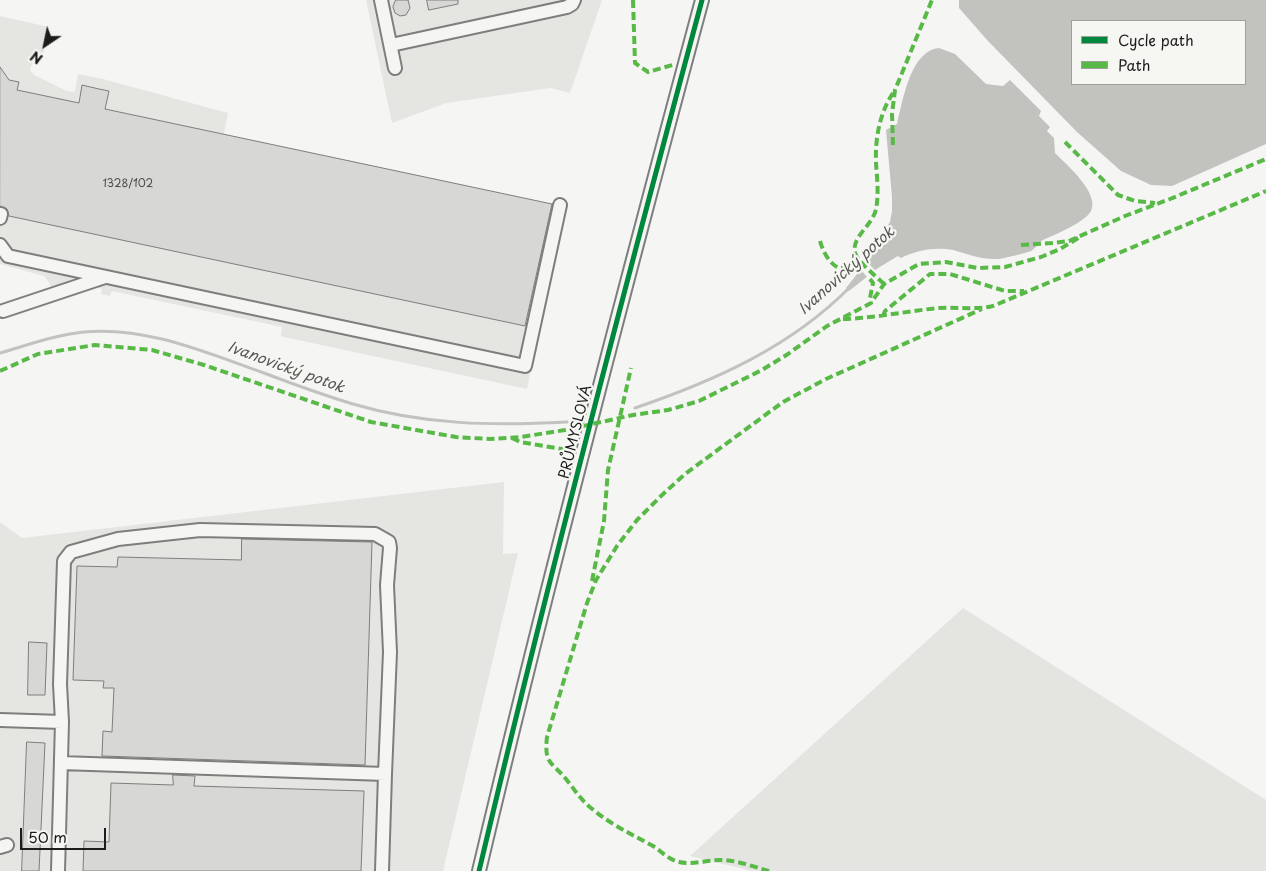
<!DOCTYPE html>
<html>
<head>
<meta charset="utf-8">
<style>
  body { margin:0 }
  #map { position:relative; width:1266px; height:871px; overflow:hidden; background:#f5f5f3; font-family:"Playpen Sans",sans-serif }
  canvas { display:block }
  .legend { position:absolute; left:1071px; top:20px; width:175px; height:65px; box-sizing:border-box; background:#f6f6f2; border:1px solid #9f9f9c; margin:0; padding:6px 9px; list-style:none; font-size:15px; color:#1c1c1c }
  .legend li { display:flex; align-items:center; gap:10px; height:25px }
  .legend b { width:25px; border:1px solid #9f9f9c }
  .north { position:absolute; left:20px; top:20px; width:50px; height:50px; -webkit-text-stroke:4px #f6f6f2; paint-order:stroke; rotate:214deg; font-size:14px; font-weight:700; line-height:20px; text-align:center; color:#1c1c1c }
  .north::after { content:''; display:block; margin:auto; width:18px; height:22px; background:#1c1c1c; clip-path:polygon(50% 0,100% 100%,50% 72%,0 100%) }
  .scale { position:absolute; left:20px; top:828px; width:86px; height:22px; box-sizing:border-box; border:2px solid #1c1c1c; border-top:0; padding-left:6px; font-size:15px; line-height:18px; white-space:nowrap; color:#1c1c1c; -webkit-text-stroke:4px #f6f6f2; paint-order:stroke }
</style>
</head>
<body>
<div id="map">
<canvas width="1266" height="871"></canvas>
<ul class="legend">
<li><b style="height:6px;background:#00873e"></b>Cycle path</li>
<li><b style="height:6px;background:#58b947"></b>Path</li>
</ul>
<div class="north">N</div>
<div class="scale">50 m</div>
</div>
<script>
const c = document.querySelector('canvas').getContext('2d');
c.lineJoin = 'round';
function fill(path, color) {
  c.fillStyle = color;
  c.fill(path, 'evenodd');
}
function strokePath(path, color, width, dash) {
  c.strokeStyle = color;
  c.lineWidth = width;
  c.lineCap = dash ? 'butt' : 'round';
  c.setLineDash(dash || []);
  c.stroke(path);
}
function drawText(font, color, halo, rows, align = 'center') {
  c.font = font + ' "Playpen Sans",sans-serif';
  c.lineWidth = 4.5;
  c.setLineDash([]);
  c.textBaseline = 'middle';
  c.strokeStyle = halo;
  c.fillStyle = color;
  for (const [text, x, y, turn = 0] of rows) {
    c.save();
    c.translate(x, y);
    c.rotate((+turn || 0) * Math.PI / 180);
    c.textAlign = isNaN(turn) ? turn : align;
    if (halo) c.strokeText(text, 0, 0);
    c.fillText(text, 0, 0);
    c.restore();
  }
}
const built = new Path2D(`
  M366 0H602L570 93 550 88 446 103 392 123Z
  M0 16 49 27 42 60 34 58 30 70 34 75 67 91 75 92 78 74 103 79 228 113 224 134 556 205 539 329 527 389 284 337 281 336 282 327 112 291 110 296 101 294 102 289 95 287 56 301 49 282 44 276 0 264Z
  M504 482 503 554 518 553 443 871H0V522L22 538Z`);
const green = new Path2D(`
  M963 608 1266 800V871H752L690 856Z`);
const water = new Path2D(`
  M959 0H1266V144L1172 186 1151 185 1121 171 1077 132 988 41 959 8ZM1245 21V84H1072V21Z
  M939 48 955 54 986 84 1003 86 1010 80 1041 111 1039 116 1050 127 1047 131 1054 138 1055 153C1066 164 1100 193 1091 211 1085 222 1057 234 1045 239 1039 241 1037 247 1031 251 1029 252 1002 259 998 259 982 260 968 254 953 250 936 247 917 250 901 258L898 256 878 268 849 291 846 288 869 259 882 239 880 237 890 222 892 211V197L886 130 897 124C903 101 910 51 939 48Z`);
const pier = new Path2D(`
  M865 260 877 272 869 279 859 268Z`);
const stream = new Path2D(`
  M0 353C28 345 55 335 84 332 146 326 207 353 264 373 293 384 323 395 353 404 423 425 495 426 567 422
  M635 408C714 381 791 347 850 287`);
const building = new Path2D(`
  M396 0H408L410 8 406 15 400 16 395 13 393 7Z
  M427 0H458V4L429 10Z
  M0 67 9 80 19 82 17 90 79 103 82 85 99 89 109 91 105 109 552 204 525 326 9 216 7 209 0 206Z
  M242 539 372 542 365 765 102 756 103 731 112 732 114 688H103L104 681 73 680 77 566 117 567 118 557 241 560Z
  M29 642 47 643 45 695H28Z
  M27 742 45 743 39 871H22Z
  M173 775 195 776 194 786 364 791 361 871H83L84 841 109 842 111 783 173 785Z`);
const minor = new Path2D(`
  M381 0 395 68
  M391 45 567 7 572 4 574 0
  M0 218 1 214
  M0 245 8 256 525 366 560 205
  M3 311 105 277
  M0 720 62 722
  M61 763 385 774 382 871
  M0 847 7 845
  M58 871 62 722 60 684 64 561 71 552 118 539 200 530 375 534 389 542 390 548 387 585 390 652 385 774
  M479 871C548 579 624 290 702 0`);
const quiet = new Path2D(`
  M633 0 635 63 648 72 676 64
  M1065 142 1118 195 1135 201 1155 203
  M893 145 892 114 895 90 932 0
  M820 241C822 249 830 267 841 268 844 268 850 264 853 263L858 266
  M1021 245 1052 243 1069 241 1125 216 1170 199 1266 159
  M870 279 873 283 870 298 871 303
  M884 284C876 276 858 262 855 253 851 237 873 225 876 209 879 194 877 178 876 163 875 137 880 111 895 90
  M883 316 885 311 930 274H950L1005 291H1024
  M843 319C876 318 907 311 939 308 957 307 975 310 993 306L1266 191
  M0 371 38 354 95 345 152 350 204 365 371 422 456 437 489 439 521 437 565 430 633 415 668 410 699 401 762 370 788 354 827 326 871 303 884 284 919 264 946 262 978 268 1005 267 1041 257 1060 249 1080 237
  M512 438 520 442 568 450
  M592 581 604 521 608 470 631 368
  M769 871C754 867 737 860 721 860 707 860 692 865 679 862 669 860 661 851 653 846 631 834 610 824 591 808 581 800 574 789 566 779 551 761 544 764 547 737L587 603 596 580 617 546 637 520 661 496 685 474 783 402 826 379 982 309`);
const cycleway = new Path2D(`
  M479 871C548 579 624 290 702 0`);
const numberNames = [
  ["1328/102",128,184]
];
const streetNames = [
  ["PRŮMYSLOVÁ",576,432,-76]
];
const waterNames = [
  ["Ivanovický potok",847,271,-42],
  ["Ivanovický potok",286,368,20]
];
fill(built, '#e5e5e2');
fill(green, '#e4e4e1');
fill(water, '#c2c2bf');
fill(pier, '#f5f5f3');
strokePath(stream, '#c2c2bf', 3);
fill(building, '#d7d7d6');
strokePath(building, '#7e7e7d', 1);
strokePath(minor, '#7e7e7d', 16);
strokePath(minor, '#f5f5f3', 12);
strokePath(quiet, '#58b947', 4, [8, 4]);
strokePath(cycleway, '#00873e', 5);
drawText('11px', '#4b4b4a', null, numberNames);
drawText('14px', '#1c1c1c', '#f6f6f2', streetNames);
drawText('italic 15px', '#565654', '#f6f6f2', waterNames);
</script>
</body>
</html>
